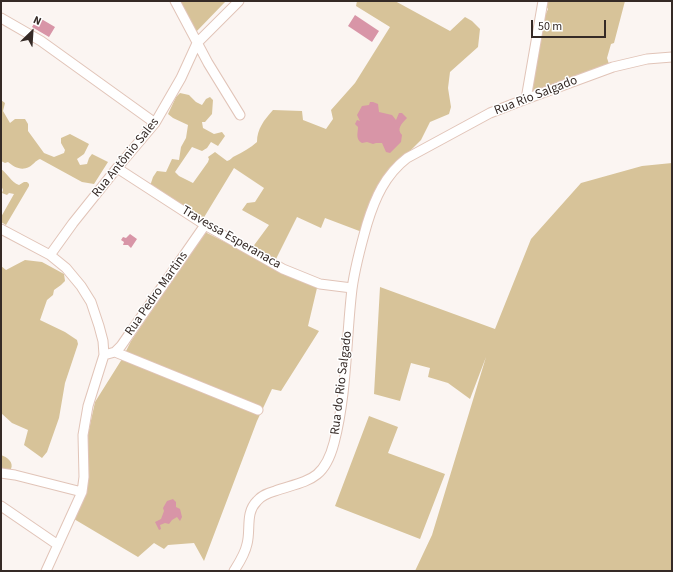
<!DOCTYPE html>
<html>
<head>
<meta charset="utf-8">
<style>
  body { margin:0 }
  #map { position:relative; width:673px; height:572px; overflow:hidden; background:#fbf5f2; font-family:"Source Sans 3",sans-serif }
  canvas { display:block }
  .frame { position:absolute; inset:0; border:2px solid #352a26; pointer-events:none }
  .north { position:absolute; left:12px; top:12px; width:40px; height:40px; -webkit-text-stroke:3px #fff; paint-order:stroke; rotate:25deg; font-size:11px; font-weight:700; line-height:16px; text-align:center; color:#352a26 }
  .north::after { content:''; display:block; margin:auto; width:14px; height:18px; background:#352a26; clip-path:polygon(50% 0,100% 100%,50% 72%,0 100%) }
  .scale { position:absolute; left:531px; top:20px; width:75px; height:18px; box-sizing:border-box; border:2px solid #352a26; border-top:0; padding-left:5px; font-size:12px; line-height:14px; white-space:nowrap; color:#352a26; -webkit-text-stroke:3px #fff; paint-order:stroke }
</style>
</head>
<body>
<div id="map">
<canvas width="673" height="572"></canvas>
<div class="frame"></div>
<div class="north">N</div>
<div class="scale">50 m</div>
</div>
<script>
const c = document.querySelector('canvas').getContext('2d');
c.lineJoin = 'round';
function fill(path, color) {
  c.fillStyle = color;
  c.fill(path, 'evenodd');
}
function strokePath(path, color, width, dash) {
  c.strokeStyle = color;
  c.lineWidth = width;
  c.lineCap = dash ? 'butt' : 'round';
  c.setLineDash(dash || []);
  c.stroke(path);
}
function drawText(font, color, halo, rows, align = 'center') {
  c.font = font + ' "Source Sans 3",sans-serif';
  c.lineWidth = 3;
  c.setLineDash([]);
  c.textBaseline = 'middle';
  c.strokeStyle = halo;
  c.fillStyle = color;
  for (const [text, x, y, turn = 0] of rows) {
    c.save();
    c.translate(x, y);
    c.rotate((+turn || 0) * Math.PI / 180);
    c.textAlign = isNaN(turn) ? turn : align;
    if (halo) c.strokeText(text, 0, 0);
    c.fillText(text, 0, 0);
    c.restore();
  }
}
const green = new Path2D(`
  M182 1H226L195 33 178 3Z
  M357 1H395L450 31 465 17 472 21 480 29 478 47 450 72 448 88 451 107 449 114 430 122 421 140 403 158 362 232 325 218 321 228 297 217 275 261 252 248 269 225 242 210 247 203 255 202 264 188 234 168 203 219 150 186 153 177 157 171 166 172 172 159 179 160 181 147 186 138 188 125 173 118 168 114 176 97 180 93 189 95 196 102 202 105 206 99 210 97 213 100 212 114 205 122H202L203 128 214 134 222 132 225 136 218 146 211 142 207 148 202 151 192 147 175 172 179 176 193 183 208 162 209 159 208 157 215 152 227 161C231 160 232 157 235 156 243 152 250 148 257 142 257 129 264 120 273 110L302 111 303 120 326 129 333 119 331 110 355 83 390 27 356 6Z
  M548 1H625L614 43 611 44 607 58 609 64 558 83 530 91 542 23 548 9 546 6Z
  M1 100 5 103 3 111 10 123 15 119H25L28 124V131L44 153 54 157 64 153 65 150 61 143V138L70 134 89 144 84 154 77 159 80 165 87 164 89 158 92 154 108 162 94 184 82 182 40 159C35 161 34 164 29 167 21 171 14 167 8 162L5 163 1 161Z
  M672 163V571H415L432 535 486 357 470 399 448 383 428 377 430 368 411 363 400 401 374 394 380 287 495 329 531 239 581 183 642 166Z
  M1 169C8 174 11 182 19 185L24 182H27L29 184V186L6 225 1 222V217L14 194 9 193 7 195 2 193 3 190 1 185Z
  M205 232 317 288 308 326 319 331 281 391 272 389 257 421 204 561 194 543 168 545 164 549 154 543 138 557 74 519 86 489 88 434 95 402 122 359 131 341Z
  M25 260 42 262 64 274 65 281 61 285 54 290 53 295 47 300 40 320 65 332 77 340 78 344 65 383 59 418 47 452 42 458 24 445 28 430 12 423 1 413V266L6 270Z
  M369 416 398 427 388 453 445 474 420 539 335 506Z
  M1 455C7 457 14 462 11 469L14 471 1 473Z`);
const water = new Path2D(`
  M355 15 379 31 372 42 348 26Z
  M38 17 55 27 49 37 32 27Z
  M370 102H373L378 104 379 112 392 115 396 120 399 113H402L407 118C402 123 396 129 402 135L401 142 390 153 386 152 382 143H376L373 144 367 142 362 143C355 139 358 133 358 127L355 124 357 120 360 121 357 115 362 106 369 105Z
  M130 234 137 239 131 248 128 245H123L124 242 121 240 123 237 126 238Z
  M173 499 176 502V507L180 509 182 517 180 521 177 517 172 520 169 524 165 523 160 525 161 529 159 530 155 522 161 519 164 511 163 508 167 501Z`);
const minor = new Path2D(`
  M175 1 208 63 240 115
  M1 18 41 41 155 123
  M526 99 543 1
  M117 168 205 225 283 269 320 284 352 288
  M1 229 50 255 66 268 81 286 91 302 99 326 103 341 104 355 88 406 83 435 84 477 82 492 46 571
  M50 255 73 223 117 168 155 123 181 78 197 43 239 1
  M115 352 258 410
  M104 355 115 352 121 346 205 225
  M1 473 15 475 82 492
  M1 506 58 545
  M234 571C239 563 245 554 247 544 251 529 245 513 257 501 262 495 268 493 275 491 308 480 324 481 334 443 347 394 346 339 352 289 355 267 361 245 367 224 375 198 385 175 407 158L490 113 526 99 613 67 647 59 672 57`);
const streetNames = [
  ["Rua Rio Salgado",536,96,-21],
  ["Rua Antônio Sales",126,158,-51],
  ["Travessa Esperanaca",231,238,30],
  ["Rua Pedro Martins",157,294,-55],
  ["Rua do Rio Salgado",342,383,-83]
];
fill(green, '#d7c399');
fill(water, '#d895a7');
strokePath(minor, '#e1c4b8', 11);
strokePath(minor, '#fff', 9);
drawText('13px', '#352a26', '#fff', streetNames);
</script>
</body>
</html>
